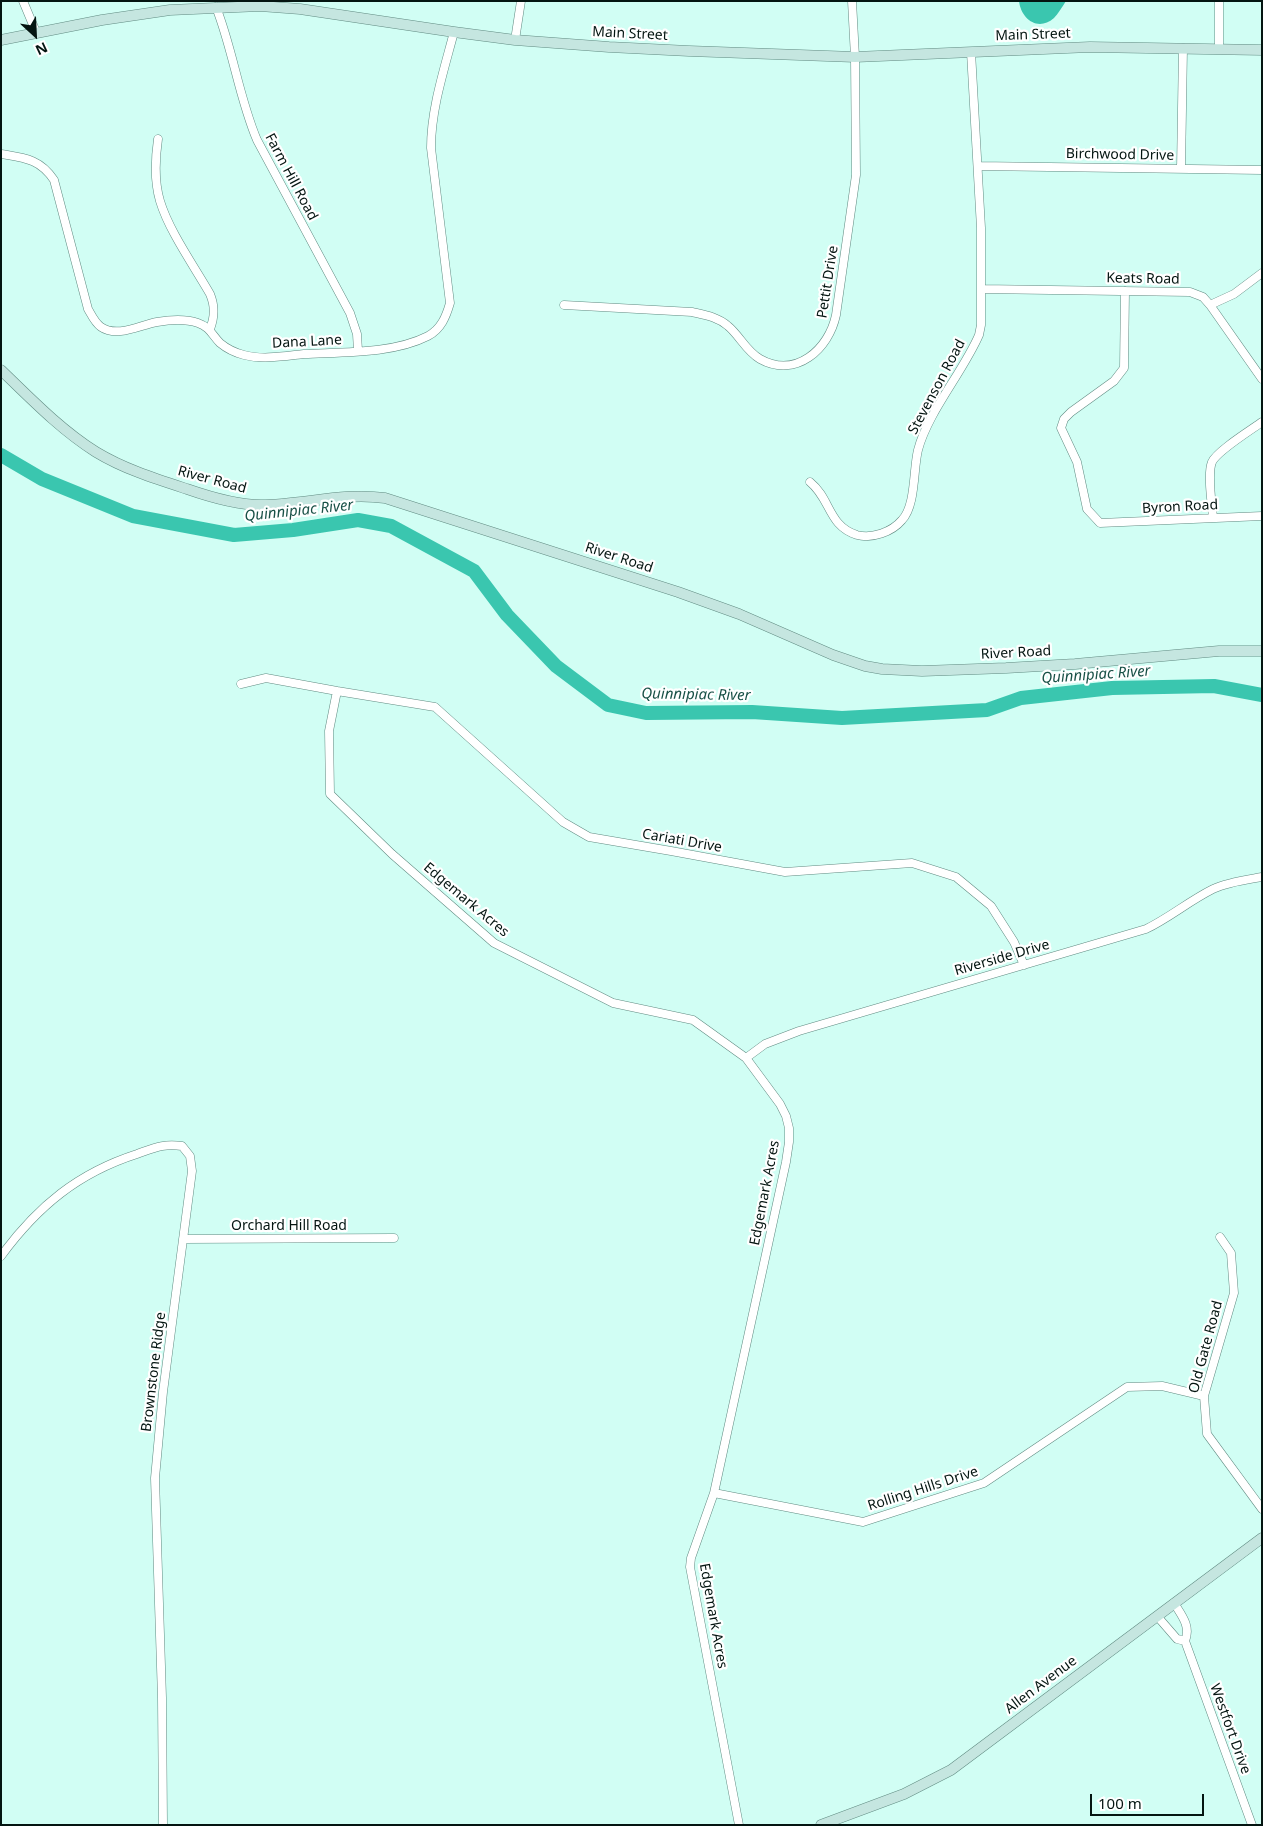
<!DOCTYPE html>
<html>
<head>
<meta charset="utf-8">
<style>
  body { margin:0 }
  #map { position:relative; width:1263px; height:1826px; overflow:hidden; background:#d1fef4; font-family:"Noto Sans",sans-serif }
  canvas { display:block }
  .frame { position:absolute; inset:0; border:2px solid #041511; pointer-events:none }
  .north { position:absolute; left:10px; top:10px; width:50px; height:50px; -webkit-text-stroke:4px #fff; paint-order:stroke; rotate:155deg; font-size:14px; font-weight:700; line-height:20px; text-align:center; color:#041511 }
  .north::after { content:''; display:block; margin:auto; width:18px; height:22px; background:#041511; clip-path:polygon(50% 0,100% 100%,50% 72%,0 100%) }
  .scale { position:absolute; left:1090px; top:1794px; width:114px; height:22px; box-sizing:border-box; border:2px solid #041511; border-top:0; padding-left:6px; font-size:15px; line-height:18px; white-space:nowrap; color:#041511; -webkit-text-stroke:4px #fff; paint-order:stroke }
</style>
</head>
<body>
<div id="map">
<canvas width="1263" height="1826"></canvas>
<div class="frame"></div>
<div class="north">N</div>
<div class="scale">100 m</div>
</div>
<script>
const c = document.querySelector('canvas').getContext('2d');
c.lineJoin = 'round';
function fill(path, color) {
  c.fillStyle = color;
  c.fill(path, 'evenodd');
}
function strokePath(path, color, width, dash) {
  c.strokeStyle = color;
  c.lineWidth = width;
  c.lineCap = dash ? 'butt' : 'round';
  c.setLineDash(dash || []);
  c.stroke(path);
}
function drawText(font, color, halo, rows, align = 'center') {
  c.font = font + ' "Noto Sans",sans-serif';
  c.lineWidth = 4.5;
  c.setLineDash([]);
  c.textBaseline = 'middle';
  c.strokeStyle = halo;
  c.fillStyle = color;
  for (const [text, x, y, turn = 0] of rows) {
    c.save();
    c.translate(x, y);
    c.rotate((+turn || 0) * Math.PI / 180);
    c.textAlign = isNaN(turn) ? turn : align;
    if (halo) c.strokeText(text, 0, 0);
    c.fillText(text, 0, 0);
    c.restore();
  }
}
const water = new Path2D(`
  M1019 1H1066C1062 7 1058 14 1054 18 1038 32 1021 19 1019 1Z`);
const river = new Path2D(`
  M1 455 42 479 133 516 234 535 293 530 358 520 391 526 474 571 507 615 556 666 608 705 646 713 752 712 842 718 987 710 1021 698 1112 688 1214 686 1262 695`);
const street = new Path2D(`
  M23 1 36 32
  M216 7C233 50 239 98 257 140L350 313 357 334 358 351
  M515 40 521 1
  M1219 49V1
  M158 139C155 160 154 181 160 201 169 231 194 266 210 294 215 306 215 316 210 329
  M1 154C25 158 40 159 54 180L88 309C92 316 95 323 101 327 117 338 140 325 157 322 169 320 186 319 198 323 210 327 212 335 220 343 226 348 236 353 244 355 263 360 285 356 304 354 342 352 393 354 428 336 441 329 446 317 450 303L431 148C431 109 444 70 454 32
  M978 166 1262 170
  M1181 169 1183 48
  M981 289 1190 292 1203 297 1210 305 1262 379
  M1125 291 1124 368 1114 381 1071 412 1064 419 1061 428 1077 462 1087 509 1100 523 1262 516
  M564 305 692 312C705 315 718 317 728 326 740 336 746 351 760 359 796 379 829 349 836 315L856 175 855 57 852 1
  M1210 305 1234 294 1262 273
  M810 482C831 499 828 526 857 535 872 539 892 532 902 520 916 505 913 470 918 450 928 412 963 372 979 335L981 325V228L971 52
  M1213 518C1212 504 1207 474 1212 462 1217 451 1251 430 1262 422
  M241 684 266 678 337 691 329 731 330 794 392 854 494 943 613 1003 693 1020 746 1058 780 1104 786 1116 789 1128V1142L786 1162 714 1493 691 1558 690 1567 739 1825
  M337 691 435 707 563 822 589 837 671 851 785 872 912 863 956 877 991 906 1014 942 1024 965
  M746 1058 765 1044 799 1031 1146 929C1169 918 1189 901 1213 889 1228 882 1245 880 1262 877
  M1220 1237 1231 1253 1234 1293 1204 1396 1207 1434 1262 1509
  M183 1239 394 1238
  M1 1256C38 1206 78 1173 137 1154 154 1148 164 1143 182 1146L190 1156 192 1171 163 1392 155 1478 162 1698 163 1825
  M714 1493 863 1522 984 1483 1127 1387 1162 1386 1204 1396
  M1157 1616 1177 1639 1185 1641C1191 1626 1182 1616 1174 1603
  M1185 1641 1252 1825`);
const secondary = new Path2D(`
  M1 40 102 20 170 10 260 6 300 9 454 32 515 40 609 47 689 51 855 57 1090 47 1262 50
  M1 370C31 399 61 430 96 452 124 469 156 479 187 489 210 497 236 505 261 505 303 505 343 492 385 498L678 592 739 614 833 655 865 666 882 669 922 671 1006 668 1075 664 1219 651H1262
  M821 1825 904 1794 951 1770 1262 1538`);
const streetNames = [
  ["Main Street",630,34,3],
  ["Main Street",1033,35,-2],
  ["Birchwood Drive",1120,155,1],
  ["Farm Hill Road",291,177,62],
  ["Keats Road",1143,279,1],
  ["Pettit Drive",828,282,-81],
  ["Dana Lane",307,342,-3],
  ["Stevenson Road",937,387,-62],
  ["River Road",212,480,15],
  ["Byron Road",1180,507,-3],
  ["River Road",619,558,18],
  ["River Road",1016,653,-3],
  ["Cariati Drive",682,841,10],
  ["Edgemark Acres",466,900,40],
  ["Riverside Drive",1002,958,-16],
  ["Edgemark Acres",765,1193,-79],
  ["Orchard Hill Road",289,1226],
  ["Old Gate Road",1206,1347,-75],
  ["Brownstone Ridge",154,1372,-83],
  ["Rolling Hills Drive",923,1489,-18],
  ["Edgemark Acres",713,1616,80],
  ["Allen Avenue",1041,1685,-37],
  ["Westfort Drive",1230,1729,70]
];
const waterNames = [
  ["Quinnipiac River",299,511,-6],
  ["Quinnipiac River",1096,675,-4],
  ["Quinnipiac River",696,695,1]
];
fill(water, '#3ac6af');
strokePath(river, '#3ac6af', 14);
strokePath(street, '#618b82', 9);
strokePath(secondary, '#618b82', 11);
strokePath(street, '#fff', 8);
strokePath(secondary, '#c5e6e0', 10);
drawText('14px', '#041511', '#fff', streetNames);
drawText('italic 15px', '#195147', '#fff', waterNames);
</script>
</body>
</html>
